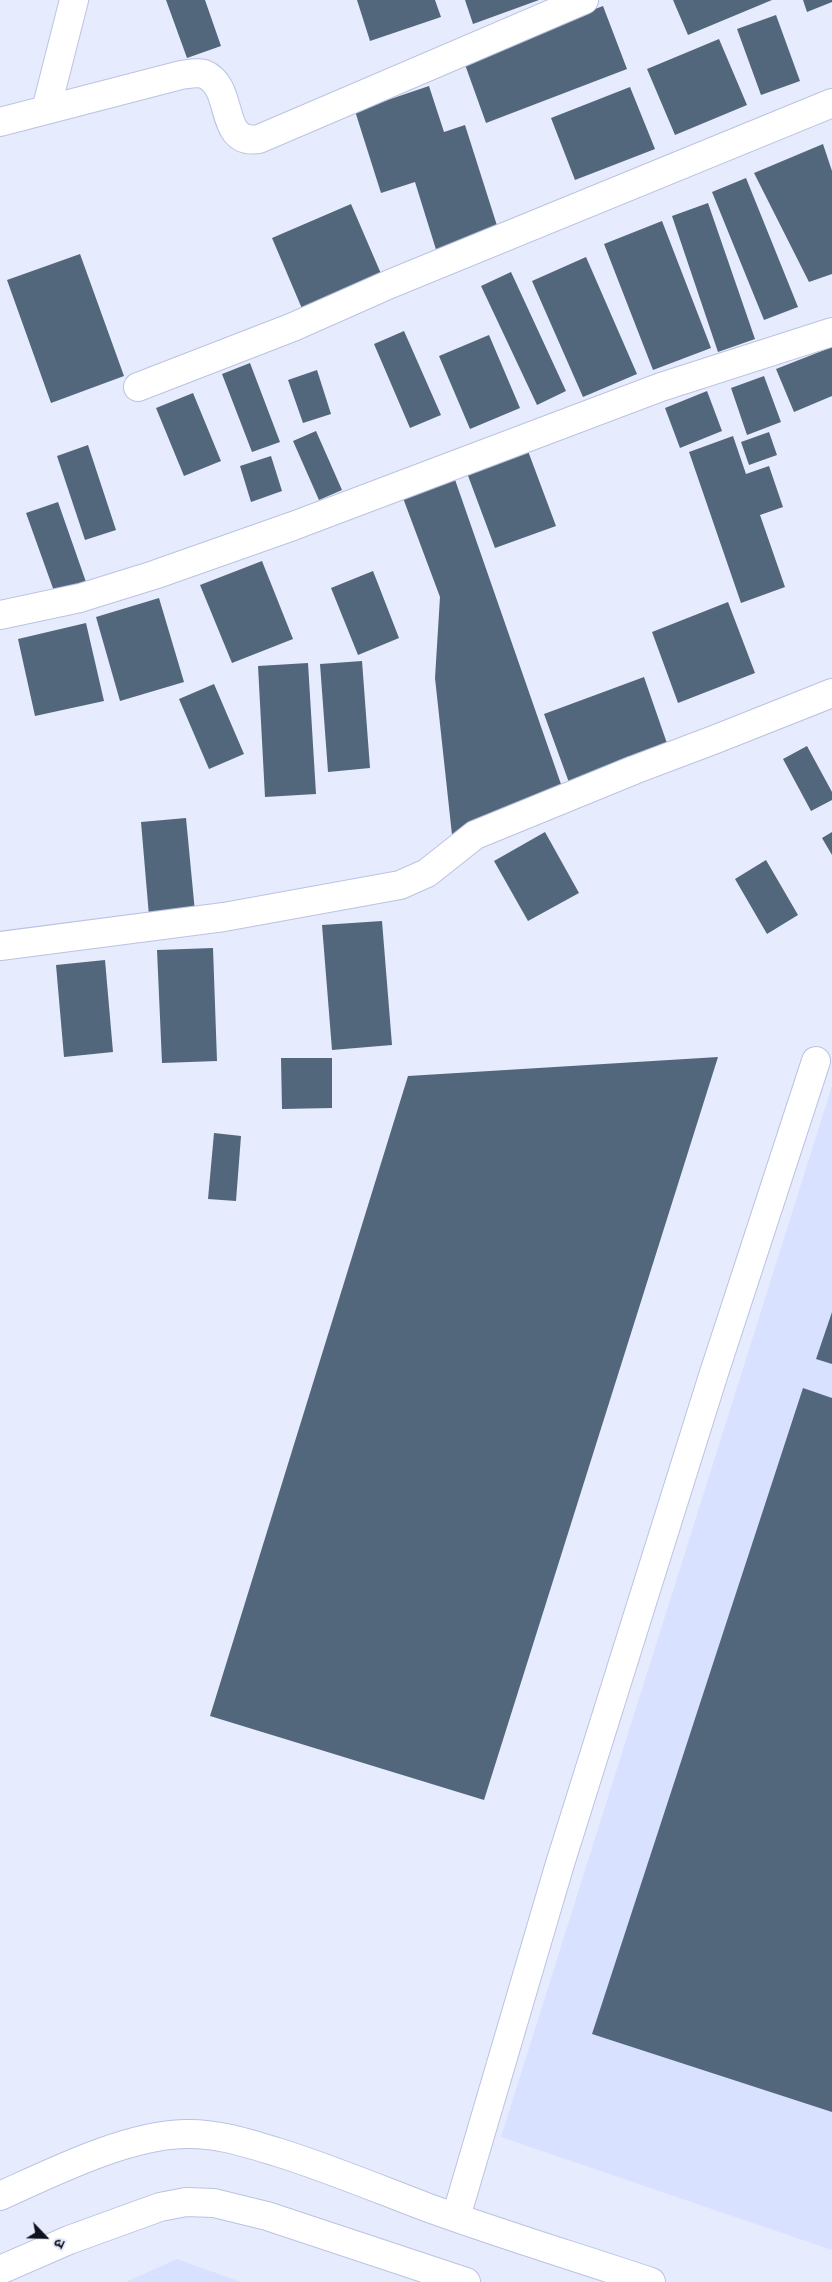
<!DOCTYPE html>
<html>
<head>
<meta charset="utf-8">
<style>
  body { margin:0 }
  #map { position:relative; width:832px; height:2282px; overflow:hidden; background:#e6ebfd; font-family:"Zilla Slab","Noto Sans Devanagari",serif }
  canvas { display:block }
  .north { position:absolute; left:20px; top:2212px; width:50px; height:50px; -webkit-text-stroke:4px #e6ebfd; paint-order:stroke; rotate:114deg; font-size:14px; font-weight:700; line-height:20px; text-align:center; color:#0e111b }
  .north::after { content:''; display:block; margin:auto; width:18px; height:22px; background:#0e111b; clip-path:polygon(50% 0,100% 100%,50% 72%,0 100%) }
</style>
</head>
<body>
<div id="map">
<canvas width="832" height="2282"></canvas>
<div class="north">उ</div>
</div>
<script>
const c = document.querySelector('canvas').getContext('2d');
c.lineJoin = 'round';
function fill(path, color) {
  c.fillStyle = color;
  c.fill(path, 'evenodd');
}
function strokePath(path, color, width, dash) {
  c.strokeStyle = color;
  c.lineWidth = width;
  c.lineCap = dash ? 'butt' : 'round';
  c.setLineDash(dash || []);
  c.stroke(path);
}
const built = new Path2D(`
  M832 1086V2250L501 2137Z
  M177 2259 241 2282H126Z`);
const building = new Path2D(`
  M166 0H205L221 46 187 58Z
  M357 0H435L441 17 370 41Z
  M465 0H539L473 24Z
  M673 0H772L688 35Z
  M803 0H832V2L807 12Z
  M603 6 627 69 486 123 463 59Z
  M776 15 800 81 761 95 737 29Z
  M719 39 747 105 675 135 647 69Z
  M429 86 444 132 465 125 500 235 438 256 415 182 381 193 355 111Z
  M630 87 655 149 575 180 551 118Z
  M823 144 832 171V274L809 282 754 173Z
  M746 178 798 307 764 320 712 192Z
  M708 203 755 339 718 352 672 216Z
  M351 204 382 276 303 311 272 238Z
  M662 221 711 348 653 370 604 244Z
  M80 254 124 376 51 403 7 280Z
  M586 257 637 374 583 397 532 281Z
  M511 272 566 391 537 405 481 286Z
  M404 331 441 415 410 428 374 344Z
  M489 335 520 408 470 429 439 356Z
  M832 347V396L794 412 776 369Z
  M250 363 280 442 252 452 222 374Z
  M317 370 331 414 303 423 288 380Z
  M764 376 781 422 747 435 731 388Z
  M707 391 722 431 680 448 665 408Z
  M193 393 221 461 184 476 156 408Z
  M316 431 342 490 319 500 293 441Z
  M769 432 777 455 749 465 741 442Z
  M733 436 746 474 769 466 783 507 760 515 785 587 741 603 689 452Z
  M525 443 556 526 495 548 464 465Z
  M88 445 116 530 85 540 57 456Z
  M271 456 282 491 251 502 240 466Z
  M452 471 562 787 452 835 435 678 440 597 400 490Z
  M58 502 86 582 55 594 26 513Z
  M262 561 293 639 232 663 200 585Z
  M373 571 399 638 358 655 331 588Z
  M159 598 184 682 120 701 96 617Z
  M728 602 755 673 678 703 652 632Z
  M86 623 104 701 35 716 18 639Z
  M362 661 370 768 328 772 320 664Z
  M308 663 316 794 265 797 258 666Z
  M644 677 670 752 571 788 544 714Z
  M214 684 244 754 209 769 179 699Z
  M807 746 832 792V800L811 811 783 759Z
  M186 818 195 912 149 916 141 822Z
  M545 832 579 893 528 921 494 861Z
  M832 832V855L822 838Z
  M766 860 798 915 767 934 735 879Z
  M382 921 392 1045 332 1050 322 925Z
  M213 948 217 1061 162 1063 157 950Z
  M105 960 113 1052 64 1057 56 965Z
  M718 1057 484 1800 210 1716 408 1076Z
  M281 1058H332V1108L282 1109Z
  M214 1133 241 1136 236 1201 208 1199Z
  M832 1312V1364L816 1359Z
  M803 1388 832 1398V2112L592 2034Z`);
const minor = new Path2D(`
  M46 110 74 0
  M0 122 181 75C188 74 197 72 204 74 236 87 217 146 259 139L584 0
  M138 387 293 327 390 284 832 103
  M0 615 80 598 154 575 293 526 661 387 832 332
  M0 946 224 917 400 885 427 873 475 835 634 770 716 739 832 693
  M0 2196C53 2172 127 2135 185 2134 217 2133 247 2143 277 2152 328 2168 376 2188 426 2207 500 2234 576 2257 651 2282
  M456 2217 559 1867 713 1376 816 1061
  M0 2270 69 2240 160 2207 186 2202 214 2203 267 2216 466 2282`);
fill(built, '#d8e1ff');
fill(building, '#52677c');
strokePath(minor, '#bbc3e1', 30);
strokePath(minor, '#fff', 28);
</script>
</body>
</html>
